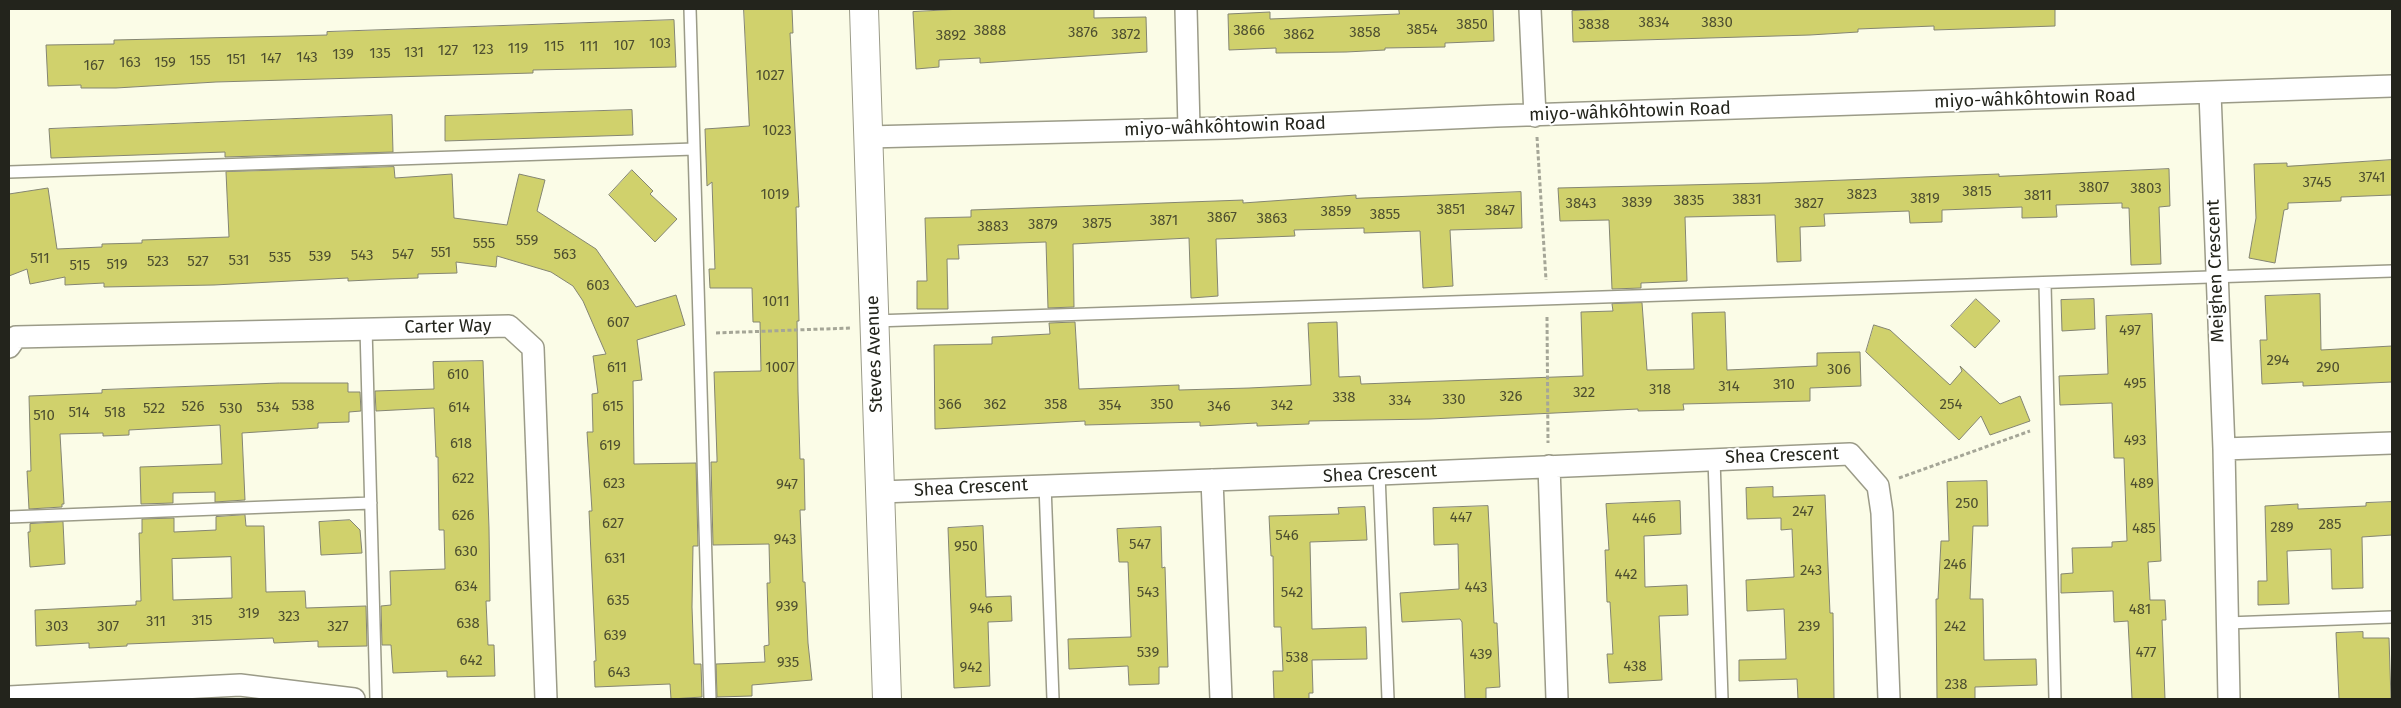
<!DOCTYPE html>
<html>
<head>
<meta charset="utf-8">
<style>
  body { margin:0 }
  #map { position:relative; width:2401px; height:708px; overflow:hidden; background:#fbfce7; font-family:"Fira Sans",sans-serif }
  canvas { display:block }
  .frame { position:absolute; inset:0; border:10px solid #23241c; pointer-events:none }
</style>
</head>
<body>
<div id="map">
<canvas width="2401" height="708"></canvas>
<div class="frame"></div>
</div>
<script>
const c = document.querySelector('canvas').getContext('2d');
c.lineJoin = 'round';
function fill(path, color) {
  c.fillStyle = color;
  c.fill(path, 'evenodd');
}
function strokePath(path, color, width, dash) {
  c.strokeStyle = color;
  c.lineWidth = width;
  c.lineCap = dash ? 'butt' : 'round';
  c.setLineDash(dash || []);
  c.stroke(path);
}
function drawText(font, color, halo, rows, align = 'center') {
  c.font = font + ' "Fira Sans",sans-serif';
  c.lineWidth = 4;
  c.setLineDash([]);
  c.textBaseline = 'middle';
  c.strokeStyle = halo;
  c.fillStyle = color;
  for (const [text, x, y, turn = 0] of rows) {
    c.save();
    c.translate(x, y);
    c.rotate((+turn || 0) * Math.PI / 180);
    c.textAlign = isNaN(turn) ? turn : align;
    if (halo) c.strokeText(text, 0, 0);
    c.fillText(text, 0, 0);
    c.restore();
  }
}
const building = new Path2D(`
  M744 9H792L793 33H790L799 207H796L799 321H797L798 391 800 459H804L805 510H800L803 582H805L808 643 812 680 752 685V696L717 697 716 664 765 662 764 646 769 645 767 583H770L769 544 713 545 711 462H717V458L714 372 761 371 760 322H753L752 288H710L709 269H715L712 182 707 186 705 129 749 126Z
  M962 9H1094V18L1146 17 1147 52 980 63V58L939 60V67L916 69 913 12Z
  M1399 9H1493L1494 41 1445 43V47L1385 48V50L1346 52 1276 53V48L1229 50 1228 14 1270 12V19L1399 14Z
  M1623 9H2055V26L1934 30V26L1858 29V32L1810 35 1573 42 1572 11Z
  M674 20 676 67 533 70V73L216 82 116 88H81V85L48 86 46 45 114 44V40L291 36 327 35V32Z
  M632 110 633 135 445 141V116Z
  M392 115 393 152 225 157V152L51 158 49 129Z
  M2392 160V195L2341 197V201L2288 203V209L2284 210 2275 263 2249 258 2256 218 2254 164 2287 163V166Z
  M394 167 395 178 452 174 454 218 507 225 519 174 545 180 537 211 596 249 636 307 676 295 685 325 637 340 642 380 633 381 634 464 696 463 698 546H693L692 607 694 664H701L702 697 671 699 670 684 595 687 594 661H596L589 511H592L587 432H593L592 394 598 393 593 356 606 354 583 301 573 286 551 272 497 256 496 267 456 262 457 273 418 274V278L390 279 348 281V278L214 285 104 287V283L65 285V277L30 284 27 269 9 276V194L48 188 57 249 102 247V244L142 243V240L229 237 226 172Z
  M2169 169 2170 206 2159 207 2161 264 2131 265 2129 208H2122V203L2056 205 2057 217 2022 218V207L1942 210V222L1910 223 1909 211 1824 214 1825 226 1800 227 1801 261 1777 262 1775 215 1685 217 1687 281 1641 283V288L1612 289 1609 220 1560 221 1558 188 1768 183 1999 174V176Z
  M632 170 653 191 650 194 677 219 655 242 609 195Z
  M1521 192 1522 228 1450 230 1453 286 1423 288 1420 231 1364 233V228L1294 230 1295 236 1216 239 1218 296 1191 298 1189 238 1073 244 1074 307 1048 308 1046 242 958 245 959 259H947L948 309H917V281H927L925 218 971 217V210L1243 200V203L1356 195V198Z
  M2320 294 2321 350 2392 346V382L2303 386V382L2262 384 2260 340H2267L2265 296Z
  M1976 299 2000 321 1975 348 1951 326Z
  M2094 299 2095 329 2062 331 2061 300Z
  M1642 303 1647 370 1694 369 1692 313 1725 312 1727 370 1817 366V353L1860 352 1861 386 1810 388V401L1683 404 1684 410 1638 411V409L1430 419 1309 421V424L1257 426V423L1200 426V422L1085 425V421L935 429 934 345 992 344V337L1050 334 1049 323 1075 322 1079 389 1179 385V390L1249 388 1311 385 1308 323 1337 322 1339 377 1360 376 1361 384 1583 376 1581 312 1613 311 1612 304Z
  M2152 314 2161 561 2148 562 2150 600H2165L2166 620H2162L2165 699H2132L2128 621 2114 622 2113 591 2061 593V574L2073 573 2072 548 2112 547V542L2127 541 2124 458H2114L2112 403 2060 405 2059 376 2108 374 2106 316Z
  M1874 325 1890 330 1950 385 1962 371 1960 366 2000 404 2020 396 2030 421 1990 435 1981 416 1959 440 1866 352Z
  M483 361 489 528 490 601H486L488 645H494L495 676 447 677V671L393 673 391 645H382L381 606 391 605 390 571 445 569 444 530H439L438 457H436L434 408 376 411 375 391 434 389 433 362Z
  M280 383H348V392H360L361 411 349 412V422L318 423V428L242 433 245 500 215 502V492L173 493V503L141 504 140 467 222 464 220 425 129 430V435L103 436V433L60 434 64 504H62V507L29 509 27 471H31L29 396 102 393V390Z
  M1987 481 1988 526H1973L1970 599H1983L1984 660 2036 659 2037 685 1975 687V699H1937L1936 599H1938L1941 541H1949L1947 482Z
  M1773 487V497L1825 495 1830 613H1833L1834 699H1798L1797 679 1739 681V660L1786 659 1784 609 1747 611 1746 580 1794 577 1792 529 1781 530V518L1747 519 1746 488Z
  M1680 501 1681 534 1644 536 1645 587 1687 585 1688 615 1659 616 1662 680 1609 683 1607 654H1613L1610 602H1607L1605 550H1609L1606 504Z
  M2392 502V535L2362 537 2363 588 2332 589 2331 549 2287 551 2289 604 2258 605V581H2267L2265 506 2298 504V509L2366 506V503Z
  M1488 506 1494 623H1497L1500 687 1486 688V699H1465L1462 622 1460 619 1402 622 1400 593 1459 589 1458 544 1434 545 1433 508Z
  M1365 507 1367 540 1310 542 1312 629 1366 627 1367 659 1312 660 1313 693H1309V699H1274L1273 671H1283L1281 627H1274L1273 556H1271L1269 516 1339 514 1338 508Z
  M245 515 246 526H264L266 592 305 591 306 608 366 606 367 646 318 647V641L274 643 273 638 127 644V646L89 648V643L36 646 35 610 136 605V601H141L139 533H142V519L174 518V532L216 530V517ZM231 557 232 598 173 600 172 559Z
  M350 520 360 530 362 553 321 555 319 522Z
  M63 522 65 564 30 567 28 532H30V524Z
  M983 526 986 597 1011 596 1012 621 988 622 990 686 954 688 948 528Z
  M1161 527 1162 568 1165 567 1168 667H1159V684L1129 685 1128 666 1069 669 1068 639 1131 637 1128 562H1119L1117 529Z
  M2363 632V638H2389L2391 699H2339L2336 633Z`);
const path = new Path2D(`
  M1537 137 1546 280
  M1547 317 1548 443
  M716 333 850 328
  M1899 478 2030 431`);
const lane = new Path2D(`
  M690 9 710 699
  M9 172 694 149
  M2045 284 2055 699
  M874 321 2392 271
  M366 328 376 699
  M1714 459 1722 699
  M1379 474 1388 699
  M1045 485 1053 699
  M9 517 371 503
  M2227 623 2392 617`);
const street = new Path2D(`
  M1186 9 1189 128
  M1530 9 1535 116
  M2210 93 2224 449 2229 699
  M868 137 1225 128 1496 116 2392 86
  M9 347 16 337 509 326 533 348 546 699
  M2224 449 2392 443
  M1549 466 1557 699
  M1212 480 1221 699
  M880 492 1379 474 1850 454 1878 486 1882 513 1889 699
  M9 697 240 685 354 699`);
const secondary = new Path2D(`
  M864 9 887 699`);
const numberNames = [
  ["3834",1654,23],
  ["3830",1717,23],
  ["3850",1472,25],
  ["3838",1594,25],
  ["3854",1422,30],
  ["3888",990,31],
  ["3866",1249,31],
  ["3876",1083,33],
  ["3858",1365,33],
  ["3872",1126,35],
  ["3862",1299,35],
  ["3892",951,36],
  ["103",660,44],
  ["107",624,46],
  ["115",554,47],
  ["111",589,47],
  ["119",518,49],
  ["123",483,50],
  ["127",448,51],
  ["131",414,53],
  ["135",380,54],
  ["139",343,55],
  ["143",307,58],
  ["147",271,59],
  ["151",236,60],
  ["155",200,61],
  ["163",130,63],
  ["159",165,63],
  ["167",94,66],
  ["1027",770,76],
  ["1023",777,131],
  ["3741",2372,178],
  ["3745",2317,183],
  ["3807",2094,188],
  ["3803",2146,189],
  ["3815",1977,192],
  ["1019",775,195],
  ["3823",1862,195],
  ["3811",2038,196],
  ["3819",1925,199],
  ["3831",1747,200],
  ["3835",1689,201],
  ["3839",1637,203],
  ["3843",1581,204],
  ["3827",1809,204],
  ["3851",1451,210],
  ["3847",1500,211],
  ["3859",1336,212],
  ["3855",1385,215],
  ["3867",1222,218],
  ["3863",1272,219],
  ["3871",1164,221],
  ["3875",1097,224],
  ["3879",1043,225],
  ["3883",993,227],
  ["559",527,241],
  ["555",484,244],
  ["551",441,253],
  ["547",403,255],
  ["563",565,255],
  ["543",362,256],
  ["539",320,257],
  ["535",280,258],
  ["511",40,259],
  ["531",239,261],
  ["523",158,262],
  ["527",198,262],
  ["519",117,265],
  ["515",80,266],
  ["603",598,286],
  ["1011",776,302],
  ["607",618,323],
  ["497",2130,331],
  ["294",2278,361],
  ["611",617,368],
  ["1007",780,368],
  ["290",2328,368],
  ["306",1839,370],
  ["610",458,375],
  ["495",2135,384],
  ["310",1784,385],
  ["314",1729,387],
  ["318",1660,390],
  ["322",1584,393],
  ["326",1511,397],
  ["338",1344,398],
  ["330",1454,400],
  ["334",1400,401],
  ["366",950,405],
  ["362",995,405],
  ["358",1056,405],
  ["350",1162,405],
  ["254",1951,405],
  ["538",303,406],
  ["354",1110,406],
  ["342",1282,406],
  ["526",193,407],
  ["615",613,407],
  ["346",1219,407],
  ["534",268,408],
  ["614",459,408],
  ["522",154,409],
  ["530",231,409],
  ["514",79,413],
  ["518",115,413],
  ["510",44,416],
  ["493",2135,441],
  ["618",461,444],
  ["619",610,446],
  ["622",463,479],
  ["623",614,484],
  ["489",2142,484],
  ["947",787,485],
  ["250",1967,504],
  ["247",1803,512],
  ["626",463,516],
  ["447",1461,518],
  ["446",1644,519],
  ["627",613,524],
  ["285",2330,525],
  ["289",2282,528],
  ["485",2144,529],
  ["546",1287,536],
  ["943",785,540],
  ["547",1140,545],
  ["950",966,547],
  ["630",466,552],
  ["631",615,559],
  ["246",1955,565],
  ["243",1811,571],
  ["442",1626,575],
  ["634",466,587],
  ["443",1476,588],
  ["543",1148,593],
  ["542",1292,593],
  ["635",618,601],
  ["939",787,607],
  ["946",981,609],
  ["481",2140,610],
  ["319",249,614],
  ["323",289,617],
  ["315",202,621],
  ["311",156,622],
  ["638",468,624],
  ["303",57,627],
  ["307",108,627],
  ["327",338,627],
  ["239",1809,627],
  ["242",1955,627],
  ["639",615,636],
  ["539",1148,653],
  ["477",2146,653],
  ["439",1481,655],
  ["538",1297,658],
  ["642",471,661],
  ["935",788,663],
  ["438",1635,667],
  ["942",971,668],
  ["643",619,673],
  ["238",1956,685]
];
const streetNames = [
  ["miyo-wâhkôhtowin Road",2035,99,-2],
  ["miyo-wâhkôhtowin Road",1630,112,-2],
  ["miyo-wâhkôhtowin Road",1225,127,-2],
  ["Meighen Crescent",2216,271,-92],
  ["Carter Way",448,327,-1],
  ["Steves Avenue",875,354,-92],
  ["Shea Crescent",1782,456,-2],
  ["Shea Crescent",1380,474,-3],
  ["Shea Crescent",971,488,-3]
];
fill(building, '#d0d16c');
strokePath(building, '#848572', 1);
strokePath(lane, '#9b9b88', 14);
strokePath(street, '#9b9b88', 24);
strokePath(secondary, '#9b9b88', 30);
strokePath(path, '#a5a697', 3, [4, 2.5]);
strokePath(lane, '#fff', 11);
strokePath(street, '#fff', 21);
strokePath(secondary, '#fff', 28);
drawText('15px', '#4e4f30', null, numberNames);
drawText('18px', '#23241c', '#fff', streetNames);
</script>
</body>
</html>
